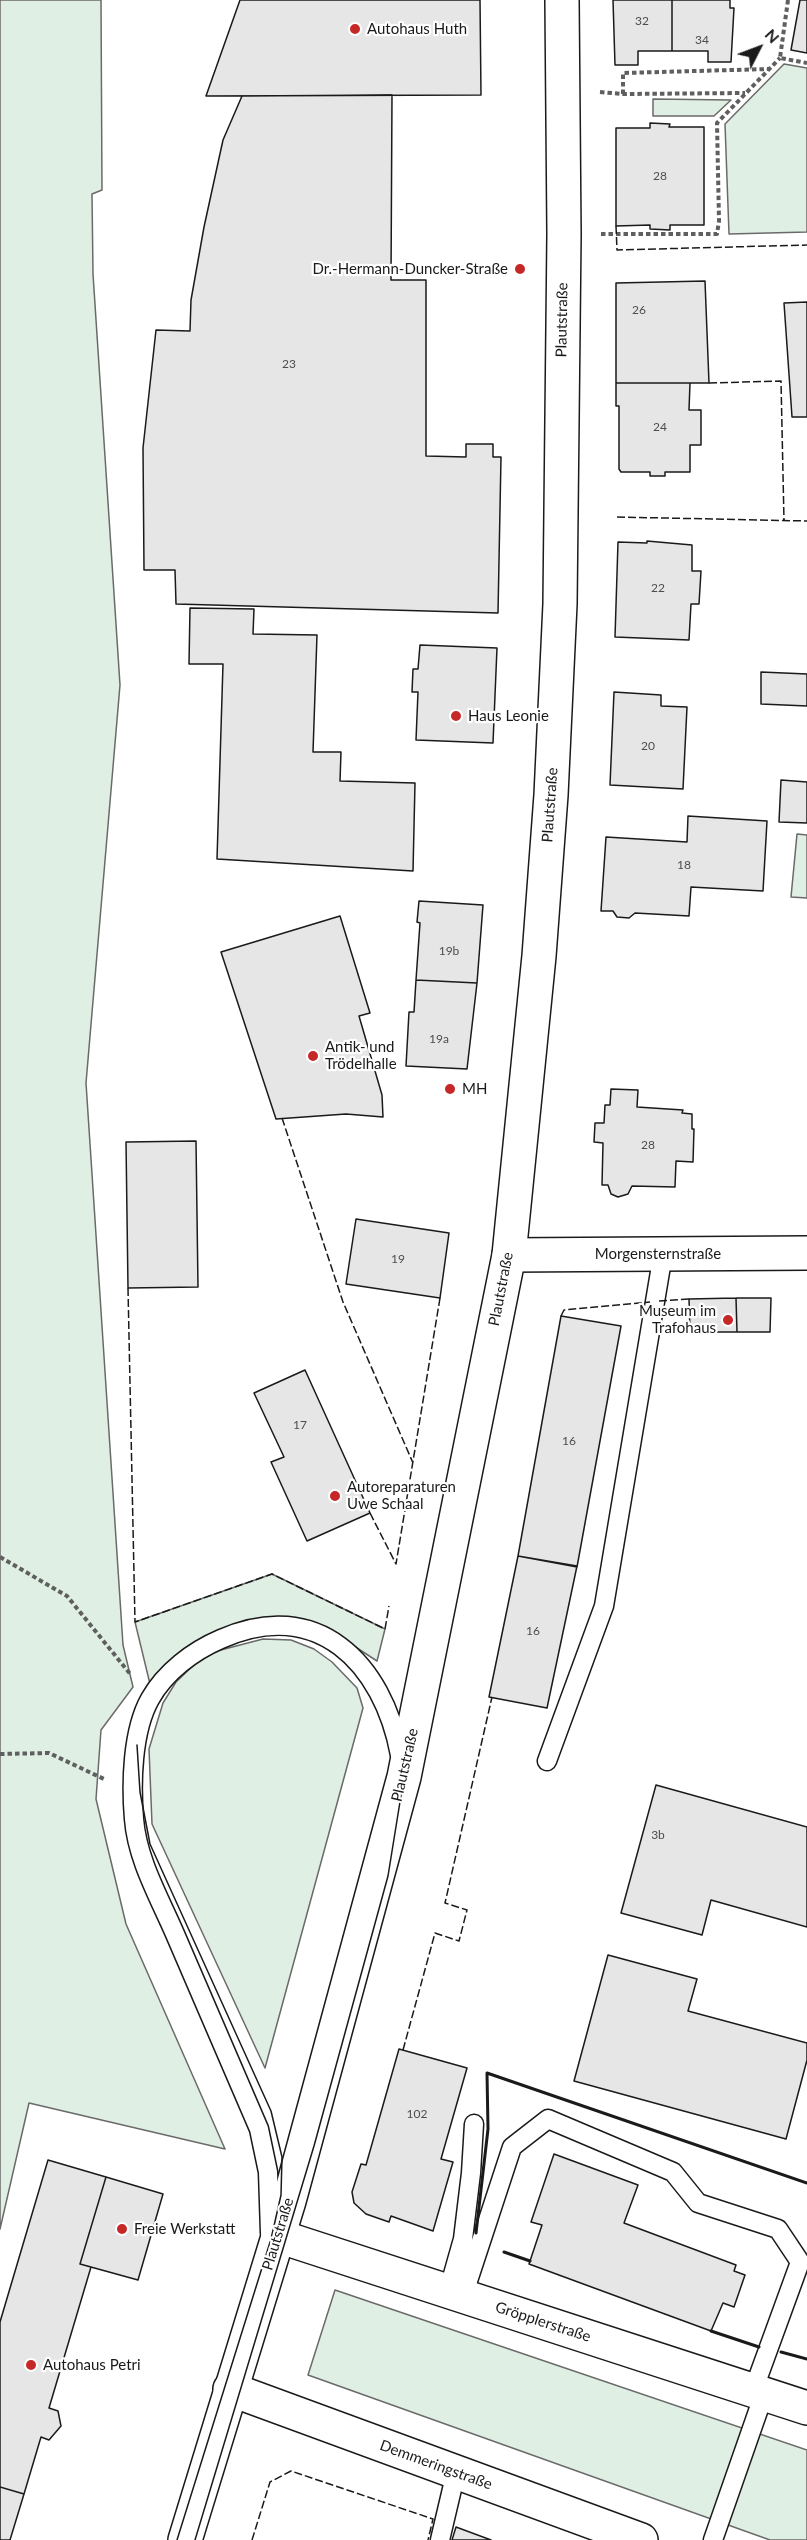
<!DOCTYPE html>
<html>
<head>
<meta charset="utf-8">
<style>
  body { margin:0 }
  #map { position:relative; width:807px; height:2540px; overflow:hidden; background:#fff; font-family:Lato,sans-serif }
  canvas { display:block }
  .north { position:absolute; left:729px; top:18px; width:60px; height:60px; -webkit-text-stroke:4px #fff; paint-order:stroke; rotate:48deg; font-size:16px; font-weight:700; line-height:24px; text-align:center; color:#1a1a1a }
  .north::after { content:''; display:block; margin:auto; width:21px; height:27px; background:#1a1a1a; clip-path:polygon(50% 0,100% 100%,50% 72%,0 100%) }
</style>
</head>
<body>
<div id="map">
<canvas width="807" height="2540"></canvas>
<div class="north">N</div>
</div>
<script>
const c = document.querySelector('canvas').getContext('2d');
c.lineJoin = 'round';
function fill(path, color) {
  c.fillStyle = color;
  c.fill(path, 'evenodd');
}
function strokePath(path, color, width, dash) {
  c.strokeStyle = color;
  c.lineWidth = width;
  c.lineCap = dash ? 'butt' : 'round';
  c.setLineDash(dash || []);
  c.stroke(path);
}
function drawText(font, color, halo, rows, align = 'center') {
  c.font = font + ' Lato,sans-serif';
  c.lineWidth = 4.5;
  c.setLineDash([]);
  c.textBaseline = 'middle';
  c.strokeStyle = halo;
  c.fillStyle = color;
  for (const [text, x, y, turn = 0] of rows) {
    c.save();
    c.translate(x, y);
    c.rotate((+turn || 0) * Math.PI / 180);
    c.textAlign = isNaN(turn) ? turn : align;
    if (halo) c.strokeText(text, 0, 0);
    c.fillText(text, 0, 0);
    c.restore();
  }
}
const green = new Path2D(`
  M0 0H101L102 190 92 194 93 274 120 685 86 1083 123 1645 133 1687 101 1730 96 1799 126 1924 225 2149 29 2103 0 2229Z
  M784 64 807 68V232L729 234 725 124Z
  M653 99 731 100 714 116H653Z
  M797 834 807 835V898L791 897Z
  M272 1574 385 1629 377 1661 331 1631 304 1623 209 1637 183 1650 150 1684 135 1622Z
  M263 1639 291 1640 314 1649 332 1662 357 1688 363 1708 265 2068 152 1824 149 1749 163 1703 176 1682 197 1662 217 1651Z
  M335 2290 807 2450V2540H770L308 2375Z`);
const building = new Path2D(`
  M240 0H480L481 95 206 96Z
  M613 0H672V51H638V65H615Z
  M672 0H730V8H734L731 62H708V51H672Z
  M800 0H807V53L791 50Z
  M392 95 391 280H426V456L466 457V444H493V457H501L498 613 176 604 175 570H144L143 448 156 330 190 331 191 300 204 227 223 140 242 96Z
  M650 123 670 124 669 127H704V225H670V230L650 229V225L616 226V128H650Z
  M705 281 709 383H616V283Z
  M807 302V417H792L784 303Z
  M616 383H690L689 410H701V445H690V472H665V476H650V472H621L619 469V406H616Z
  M647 541 692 545V571H701L699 604H691L689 640 615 637 618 542 647 543Z
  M190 608 254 609 253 634 317 635 313 752H341L340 781 415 783 413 871 217 859 223 664H189Z
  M420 645 497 648 493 743 416 740 418 692H412L413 669H418Z
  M761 672 807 674V706L761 704Z
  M614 692 661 695V706L687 707 683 789 610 785Z
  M781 780 807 782V823L779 822Z
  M688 816 767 821 763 891 691 887 689 916 635 913 629 918 617 917 613 911H601L606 837 687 842Z
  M419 901 483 905 477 983 416 980 420 923 417 922Z
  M340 916 370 1013 359 1016 382 1095 383 1117 346 1114 276 1119 221 952Z
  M416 980 477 983 467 1069 406 1066 409 1012H414Z
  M611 1089 638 1090 637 1107 683 1110 682 1113 692 1114V1129H694L693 1162 676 1161 675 1187 632 1186 628 1194 618 1197 611 1194 608 1185H602L603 1143 594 1142 595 1123H604L605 1105H610Z
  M196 1141 198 1287 128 1288 126 1142Z
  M356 1219 449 1233 440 1298 346 1284Z
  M736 1298 737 1332H690L689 1299Z
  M736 1298H771L770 1332H737Z
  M561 1316 621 1326 577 1567 518 1556Z
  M305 1370 370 1513 307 1541 271 1462 284 1457 254 1393Z
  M518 1556 577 1566 547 1708 489 1697Z
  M656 1785 807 1827V1927L711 1900 702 1935 621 1913Z
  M608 1955 697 1979 688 2011 807 2043V2060L786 2139 574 2081Z
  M399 2049 467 2068 441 2159 453 2162 433 2231 391 2216 389 2222 366 2214 354 2203 352 2192 361 2164 366 2165Z
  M554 2154 638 2185 624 2223 736 2265 734 2271 745 2275 734 2307 723 2303 711 2331 529 2264 542 2225 531 2222Z
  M48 2160 106 2177 80 2264 91 2267 49 2408 58 2411 61 2426 49 2440 41 2437 24 2494 0 2487V2322Z
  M106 2177 163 2194 138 2280 80 2264Z
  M0 2487 24 2494 10 2540H0Z
  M456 2527 491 2540H452Z`);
const path = new Path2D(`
  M788 0 780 58 807 63
  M600 92 623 94 745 93
  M623 94V73L769 69
  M601 234H717L719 221 717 123 780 58
  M0 1557 67 1596 131 1675
  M0 1754 49 1753 104 1779`);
const service = new Path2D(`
  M547 1761 604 1606 663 1254
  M270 2233 268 2172 259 2129C231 2064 203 1999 175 1934 159 1897 137 1859 134 1819 131 1784 132 1731 150 1699 165 1672 193 1651 221 1639 317 1596 383 1663 400 1755
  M448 2292 463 2239 471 2173 474 2124
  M463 2296 512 2147 548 2119 673 2172 698 2203 778 2229 800 2262 753 2391
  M440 2540 456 2472
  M713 2540 764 2394`);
const minor = new Path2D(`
  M509 1255 807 1253
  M278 2236 807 2408
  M230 2389 641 2540`);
const secondary = new Path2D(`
  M185 2540 289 2201 404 1777 509 1255 539 956 551 795 560 604 564 234 562 0`);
const tram = new Path2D(`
  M137 1745 140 1792 150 1844 271 2111 282 2157 281 2195 271 2239 177 2540
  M195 2540 314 2146 388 1876 404 1777`);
const fence = new Path2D(`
  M616 226 617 250 807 245
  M709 383 781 381 784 521
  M617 517 807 521
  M282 1118 343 1302 413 1463
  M128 1288 135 1622 272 1574 385 1629 389 1606
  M659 1301 689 1299
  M561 1316 564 1310 650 1302
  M370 1513 396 1564 440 1298
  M403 2050 435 1933 459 1941 467 1910 445 1903 492 1697
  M252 2540 270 2482 291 2471 433 2519 428 2540`);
const wall = new Path2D(`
  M476 2233 488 2129 487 2073 807 2183
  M504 2252 530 2261
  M711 2331 759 2347
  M781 2352 807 2359`);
const markers = [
  [355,29,6,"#c62828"],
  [520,269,6,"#c62828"],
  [456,716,6,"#c62828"],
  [313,1056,6,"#c62828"],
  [450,1089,6,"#c62828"],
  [728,1320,6,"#c62828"],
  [335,1496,6,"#c62828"],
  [122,2229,6,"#c62828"],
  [31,2365,6,"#c62828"]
];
const numberNames = [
  ["32",642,21],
  ["34",702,40],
  ["28",660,176],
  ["26",639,310],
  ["23",289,364],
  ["24",660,427],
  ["22",658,588],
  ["20",648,746],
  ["18",684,865],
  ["19b",449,951],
  ["19a",439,1039],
  ["28",648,1145],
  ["19",398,1259],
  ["17",300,1425],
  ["16",569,1441],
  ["16",533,1631],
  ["3b",658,1835],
  ["102",417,2114]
];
const poiNames = [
  ["Autohaus Huth",367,29],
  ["Dr.-Hermann-Duncker-Straße",508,269,"right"],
  ["Haus Leonie",468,716],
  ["Antik- und",325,1047],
  ["Trödelhalle",325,1064],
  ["MH",462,1089],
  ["Museum im",716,1311,"right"],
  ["Trafohaus",716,1328,"right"],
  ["Autoreparaturen",347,1487],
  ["Uwe Schaal",347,1504],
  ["Freie Werkstatt",134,2229],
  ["Autohaus Petri",43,2365]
];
const streetNames = [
  ["Plautstraße",562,320,-89],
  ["Plautstraße",550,805,-86],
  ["Morgensternstraße",658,1254],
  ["Plautstraße",501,1289,-79],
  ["Plautstraße",405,1765,-77],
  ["Plautstraße",278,2234,-73],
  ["Gröpplerstraße",543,2322,18],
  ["Demmeringstraße",436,2465,20]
];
fill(green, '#e0efe3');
strokePath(green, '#6a6a6a', 1.5);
fill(building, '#e6e6e6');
strokePath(building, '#1a1a1a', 1.5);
strokePath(service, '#1a1a1a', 21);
strokePath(minor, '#1a1a1a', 36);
strokePath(secondary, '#1a1a1a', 36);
strokePath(path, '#5f5f5f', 4, [4.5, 3]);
strokePath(service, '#fff', 18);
strokePath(minor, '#fff', 33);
strokePath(secondary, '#fff', 33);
strokePath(tram, '#1a1a1a', 1.5);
strokePath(fence, '#1a1a1a', 1.5, [8, 3]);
strokePath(wall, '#1a1a1a', 3);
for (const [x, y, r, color] of markers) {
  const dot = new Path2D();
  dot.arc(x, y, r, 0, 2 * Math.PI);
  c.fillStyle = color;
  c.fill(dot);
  strokePath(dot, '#fff', 2);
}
drawText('12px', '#4d4d4d', null, numberNames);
drawText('15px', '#1a1a1a', '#fff', poiNames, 'left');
drawText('15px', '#1a1a1a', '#fff', streetNames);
</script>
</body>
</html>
